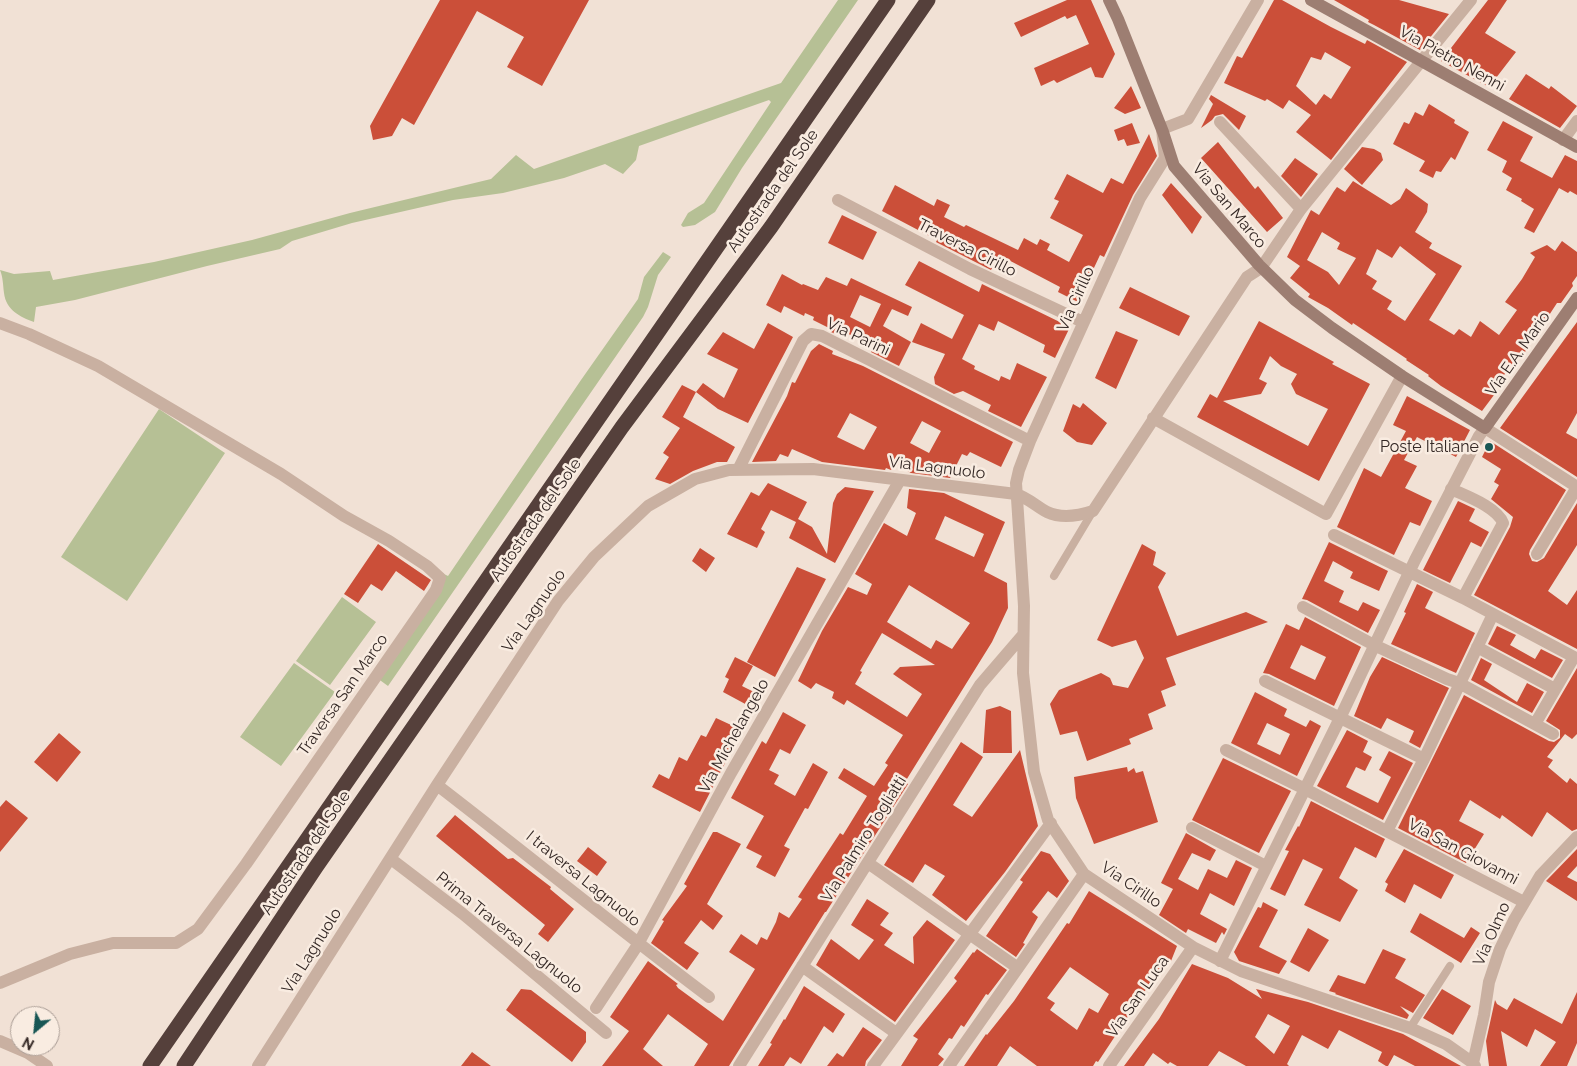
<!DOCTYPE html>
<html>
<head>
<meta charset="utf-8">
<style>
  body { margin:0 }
  #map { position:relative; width:1577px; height:1066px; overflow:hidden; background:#f1e1d5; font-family:Raleway,sans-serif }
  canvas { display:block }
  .north { position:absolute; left:10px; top:1006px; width:50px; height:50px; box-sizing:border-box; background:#f9ece1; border:1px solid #aa9d95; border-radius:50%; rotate:208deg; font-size:14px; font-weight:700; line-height:20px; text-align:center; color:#332724 }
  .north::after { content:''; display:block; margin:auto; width:18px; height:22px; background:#185654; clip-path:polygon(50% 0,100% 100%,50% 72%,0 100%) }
</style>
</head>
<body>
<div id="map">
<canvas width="1577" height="1066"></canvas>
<div class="north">N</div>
</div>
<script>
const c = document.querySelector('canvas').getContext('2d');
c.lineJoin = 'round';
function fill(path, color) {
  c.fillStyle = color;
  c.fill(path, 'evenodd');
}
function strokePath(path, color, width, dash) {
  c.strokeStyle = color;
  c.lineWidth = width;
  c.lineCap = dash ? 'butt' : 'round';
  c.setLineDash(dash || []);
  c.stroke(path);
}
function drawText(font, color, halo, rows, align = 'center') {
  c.font = font + ' Raleway,sans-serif';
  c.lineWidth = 5;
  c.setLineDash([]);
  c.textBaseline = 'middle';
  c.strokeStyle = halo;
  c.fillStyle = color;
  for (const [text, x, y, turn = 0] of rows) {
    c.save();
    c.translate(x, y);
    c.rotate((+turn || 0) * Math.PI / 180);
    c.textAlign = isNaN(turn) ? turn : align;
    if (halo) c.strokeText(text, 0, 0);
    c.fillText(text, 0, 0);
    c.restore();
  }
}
const green = new Path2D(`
  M838 0H858L742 168 715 212 695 225 683 227 681 225 688 213 704 203 771 102 769 100 639 146 636 160 623 174 605 164 564 178 503 193 453 200 352 223 292 241 280 249 207 266 75 300 36 307 34 322C20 317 6 310 4 293 3 285 3 277 0 270L14 274 50 271 53 280 154 262 252 240 350 213 491 179 516 155 534 169 781 83Z
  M663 252 671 257 658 275 648 307 643 317 388 686 377 678 440 572 448 576 581 380 638 299 644 277Z
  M159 409 225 453 127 601 61 557Z
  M342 597 376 622 330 685 296 661Z
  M294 663 335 692 281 766 240 737Z`);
const building = new Path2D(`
  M440 0H589L542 86 507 67 524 37 477 11 414 125 402 118 392 136 373 140 370 126Z
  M1067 0H1091L1115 54 1103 78 1095 77 1091 67 1057 83 1054 80 1041 86 1034 68 1089 44 1076 15 1067 19 1065 16 1021 37 1014 23Z
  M1274 0H1282L1331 27 1365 44 1367 40 1407 62 1331 160 1296 132 1311 115 1289 100 1283 109 1267 99 1265 101 1224 83 1237 56 1242 58ZM1325 52 1351 67 1331 99 1324 94 1316 105 1296 86 1311 57 1321 60Z
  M1334 0H1399L1449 14 1420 50 1374 25 1368 22 1369 20Z
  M1488 0H1507L1485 33 1516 52 1489 87 1441 61Z
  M1526 74 1549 89 1551 86 1577 106 1560 128 1509 99Z
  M1131 86 1141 108 1125 114 1114 108Z
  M1211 95 1246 116 1239 130 1223 114 1215 116 1212 120 1201 128 1213 104 1209 99Z
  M1429 104 1455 120 1454 123 1469 132 1455 160 1451 157 1441 172 1436 171 1433 178 1419 171 1425 161 1393 144 1404 122 1409 124 1415 112 1423 116Z
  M1503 121 1533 137 1520 161 1552 178 1565 155 1577 161V195L1570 191 1568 193 1559 188 1534 233 1524 228 1534 209 1521 201 1522 199 1506 190 1512 178 1502 172 1507 161 1487 150Z
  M1132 123 1140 143 1127 146 1124 139 1118 141 1114 130Z
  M1149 134 1157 156 1133 195 1104 257 1100 255 1078 302 1058 292 1060 287 999 255 991 270 936 242 937 240 882 211 895 185 934 206 937 199 950 205 944 217 964 227 966 225 1018 250 1024 238 1037 245 1040 239 1050 244 1047 250 1069 262 1083 235 1050 218 1059 201 1054 199 1067 174 1103 193 1111 178 1123 184Z
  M1218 142 1255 189 1258 186 1283 218 1267 232 1201 158Z
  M1362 147 1374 149 1381 153 1383 160 1362 185 1344 169Z
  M1295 158 1318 174 1301 197 1281 176Z
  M1353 181 1391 205 1400 199 1406 188 1428 204 1427 212 1415 232 1432 243 1429 248 1462 266 1429 320 1454 335 1459 329 1471 337 1480 321 1499 335 1517 310 1505 302 1522 279 1535 257 1530 253 1547 245 1555 251 1562 241 1577 252V276L1572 283 1573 286 1561 303H1557L1525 352 1522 350 1494 389 1497 391 1482 411 1441 386 1428 376 1429 375 1406 360 1407 359 1353 323 1352 325 1328 308 1308 297 1310 294 1290 278 1300 266 1287 257 1311 210 1319 215 1334 191 1337 187 1345 192ZM1322 232 1340 243 1337 249 1356 258 1339 285 1328 272 1307 260ZM1400 246 1436 274 1405 321 1387 309 1392 301 1372 289 1377 281 1366 274 1377 249 1392 258Z
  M1171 183 1202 217 1192 234 1162 195Z
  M842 215 877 232 863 260 828 243Z
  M919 261 979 292 982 284 1070 327 1055 358 1043 352 1045 345 998 321 994 331 979 324 962 359 975 366 974 369 999 381 1001 376 1010 380 1017 363 1047 377 1021 427 988 411 991 405 963 391 954 394 935 384 934 377 945 354 912 342 921 323 952 339 964 315 905 285Z
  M782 274 802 285 803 284 818 290 826 277 847 286 851 278 912 307 908 316 892 309 883 326 911 342 899 366 871 352 873 347 843 331 840 336 831 332 833 330 813 320 814 317 805 313 804 316 784 306 781 313 766 305ZM860 295 881 304 870 327 850 317Z
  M1130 287 1190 316 1179 336 1119 308Z
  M1259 321 1334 362 1332 364 1370 384 1319 481 1197 417 1210 394 1217 398ZM1270 356 1281 366 1297 374 1291 384 1296 394 1328 409 1308 446 1223 401 1261 394 1267 383 1259 379Z
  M1577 322V413L1566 433 1577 439V477L1500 428Z
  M768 323 793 337 748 423 718 409 696 392 703 383 724 398 738 369 707 354 723 332 754 349Z
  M1116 331 1138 340 1116 389 1095 378Z
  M819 344 833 351 832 354 863 366 1013 442 1001 467 970 452 967 456 962 454 950 478 911 473 895 464 891 470 886 468 885 470 822 462 792 449 788 457 780 454 776 461 752 462 787 396 792 382 795 383 811 351ZM850 413 877 427 864 450 837 437ZM922 421 941 431 929 453 910 443Z
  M682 385 696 392 683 417 735 447 727 462H717L693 471 670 484 655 479 669 457 663 453 680 428 662 417Z
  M1407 396 1470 430 1456 457 1417 437 1404 460 1417 466 1405 488 1432 501 1420 526 1410 522 1394 555 1337 527 1364 468 1381 477 1406 431 1393 425Z
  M1083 403 1107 423 1092 445 1077 442 1063 431 1073 404 1080 408Z
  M1490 441 1566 490 1530 550 1529 554 1532 561 1537 562 1544 558 1577 503V545L1548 591 1567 605 1577 590V649L1474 595 1510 527 1513 517 1491 499 1499 485 1494 482 1501 469 1482 457Z
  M768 483 807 502 798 519 812 527 827 554 833 503 837 494 845 487 874 491 835 563 789 538 796 522 771 510 761 529 765 532 757 548 727 534 751 492 759 496Z
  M909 489 944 493 1005 522 984 571 1007 583 1008 608 992 642 905 782 908 784 826 912H825L729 1066H694L708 1044 668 1014 643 1049 663 1066H602L629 1031 610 1017 648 961 678 984 676 985 678 988 723 1021 755 969 729 952 741 934 757 945 761 937 767 940 776 922 779 912 789 918 802 899 798 897 840 833 843 835 867 796 838 778 844 768 874 786 888 765 885 763 903 735 847 700 844 705 832 698 834 692 816 683 811 689 798 681 822 631 848 587 867 595 872 584 855 574 884 523 907 536 916 513 907 508ZM945 516 984 534 974 557 935 539ZM909 585 970 623 952 649 936 640 931 649 887 622ZM882 633 935 665 900 667 893 674 922 694 907 717 855 684 862 672 860 671Z
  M1458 501 1475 509 1469 521 1489 532 1481 547 1471 542 1450 583 1423 570Z
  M1329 542 1388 571 1379 591 1350 578 1353 572 1333 561 1324 581 1344 591 1339 602 1358 611 1363 602 1380 610 1368 633 1307 600 1302 599Z
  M378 544 431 580 424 591 396 571 382 591 371 584 358 603 344 594Z
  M1142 544 1156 552 1153 565 1166 573 1158 587 1177 636 1246 612 1268 622 1166 658 1176 685 1161 691 1166 706 1148 714 1153 729 1129 739 1131 744 1087 761 1077 731 1060 735 1050 704 1059 690 1101 673 1110 678 1113 685 1128 688 1144 658 1136 640 1112 647 1097 640Z
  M700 548 715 558 706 572 692 561Z
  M797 567 826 579 775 677 747 662Z
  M1417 584 1433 592 1425 608 1475 633 1456 673 1391 644 1406 613 1404 612Z
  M1305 617 1361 647 1334 706 1269 674 1263 673 1286 624 1299 630ZM1301 645 1326 657 1315 680 1290 668Z
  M1497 626 1516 635 1510 645 1535 659 1541 649 1563 660 1552 678 1488 644Z
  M735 657 753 666 742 686 756 693 749 706 723 692 729 679 725 677Z
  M1382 657 1449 688 1420 748 1409 742 1414 731 1387 718 1381 729 1354 716 1370 677Z
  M1481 658 1492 664 1484 680 1517 702 1527 683 1544 692 1532 713 1471 680Z
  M1577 668V734L1572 739 1565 734 1547 757 1553 760 1548 767 1567 783 1570 778 1577 784V829L1572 831 1547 812 1532 837 1502 815 1500 819 1470 800 1459 821 1484 834 1466 863 1398 828 1464 695 1549 741 1554 742 1560 738V730L1546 721Z
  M1255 692 1287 709 1284 716 1306 727 1310 720 1321 726 1297 776 1231 743ZM1267 723 1290 734 1280 755 1257 744Z
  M1000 706 1011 711 1012 753H983L986 710Z
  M783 712 806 725 790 754 780 749 769 770 779 775 774 784 795 796 813 763 828 772 808 809 805 808 784 846 790 849 775 877 756 867 762 856 746 848 764 816 731 798 762 741 766 744Z
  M716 718 742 730 700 812 652 787 659 774 669 779 679 757 687 761 701 735 706 737Z
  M1347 730 1368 741 1363 752 1372 757 1365 771 1356 767 1346 787 1378 803 1391 777 1379 770 1389 751 1413 763 1383 820 1317 786Z
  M59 733 81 752 57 782 34 762Z
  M961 742 983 757 953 805 972 817 1020 750 1038 826 1005 872 966 921 932 895 945 876 925 864 913 883 884 865Z
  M1223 758 1291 791 1259 853 1192 820Z
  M1127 767 1128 772 1134 768 1136 773 1143 771 1158 822 1094 844 1076 798 1074 777Z
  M6 800 28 818 0 852V807Z
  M1311 801 1385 839 1376 858 1355 847 1339 878 1358 890 1340 922 1304 905 1323 869 1303 859 1285 896 1270 889 1289 851 1285 850 1298 826 1299 827Z
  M455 815 508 859 513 858 551 887 550 889 574 909 548 942 538 934 545 925 436 836Z
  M713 832H717L741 844 707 904 723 916 713 930 701 920 684 943 699 953 687 970 651 943 664 921 662 920 687 886 684 884Z
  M1186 833 1216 850 1210 861 1192 853 1178 879 1198 890 1208 869 1227 878 1236 860 1252 868 1234 906 1210 893 1200 914 1227 929 1224 935 1222 932 1216 943 1188 929 1186 933 1159 915 1173 889 1161 883Z
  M588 847 607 862 597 876 577 861Z
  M1404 849 1454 875 1441 899 1414 884 1405 903 1385 891 1388 884 1385 882Z
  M1577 849V866L1567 877 1577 882V901L1546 881Z
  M1041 851 1050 854 1069 881 1057 898 1048 891 1032 912 1038 917 1023 943 1025 944 1016 957 986 936 1023 882 1020 880Z
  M1089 891 1177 946 1171 961 1166 959 1098 1062 1096 1061 1093 1066H1037L1010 1046 997 1066H964L986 1034 987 1035 1014 1001 1067 923 1069 924ZM1070 967 1109 994 1098 1013 1089 1008 1077 1030 1050 1010 1055 1003 1047 998Z
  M867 899 889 913 880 925 893 933 884 945 914 964 913 937 927 920 955 940 895 1022 816 965 831 939 859 960 874 940 851 925Z
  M1263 902 1278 910 1259 947 1287 961 1279 974 1239 961 1234 952 1258 907 1261 908Z
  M1420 913 1464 938 1471 927 1480 933 1461 963 1410 932Z
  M1308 928 1329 940 1309 972 1290 962Z
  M977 949 1007 970 988 995 986 994 964 1027 961 1025 952 1039 949 1038 938 1054 944 1059 938 1066H901L918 1039 913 1036 957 981 954 978 973 952 974 953Z
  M1383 949 1406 959 1395 978 1425 995 1413 1013 1400 1006 1409 1015 1407 1019 1335 994 1336 993 1329 991 1338 975 1365 984Z
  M1192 964 1228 978 1262 999 1256 989 1308 1002 1403 1034 1461 1066H1415L1394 1055 1388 1066H1386L1378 1061 1382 1052 1339 1030 1328 1049 1302 1035 1287 1064 1289 1066H1246L1219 1051 1208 1066H1177L1170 1062 1168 1064 1153 1053 1144 1066H1124L1159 1019ZM1268 1014 1290 1026 1274 1054 1255 1037Z
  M804 986 845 1014 833 1033 824 1026 801 1064 790 1057 784 1066H758L772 1044 770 1043 784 1019 785 1020Z
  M521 989 531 990 586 1032V1042L572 1062 506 1010Z
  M1442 989 1471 1006 1453 1035 1423 1018Z
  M1577 992V1043L1567 1066H1540L1556 1042 1535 1029 1527 1047 1501 1031 1507 1066H1489L1486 1041 1495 1000 1497 1004 1507 1010 1514 998 1562 1024Z
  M863 1027 882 1040 866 1061 865 1066H827L837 1053 843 1057Z
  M472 1052 491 1066H461Z`);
const service = new Path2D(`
  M1054 576 1093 511
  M1410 1028 1450 966`);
const minor = new Path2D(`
  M1258 0 1188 119 1162 129 1165 158 1140 198 1030 441 1019 470 1016 483 1024 606 1023 673 1034 772 1048 820 1084 874 1193 947 1241 971 1410 1028 1446 1044 1473 1063 1475 1066
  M1220 122 1301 209
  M1563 140 1577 121
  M838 200 970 269 1083 322
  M0 323 29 334 98 366 281 474 344 516 389 541 427 566 440 578 436 590 246 864 198 929 176 943H113L70 954 0 983
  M1153 418 1326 514 1402 376
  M738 470 803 341 811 334 822 336 1030 441
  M1451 489C1466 496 1497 507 1503 523L1463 598
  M1334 535 1463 598 1574 657 1535 724
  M1537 554 1577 487
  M1303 607 1374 645 1447 679 1459 683 1553 734
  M1477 647 1555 689
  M1265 681 1424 759 1387 831
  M1226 750 1305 789 1524 902
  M1424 759 1493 614
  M437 785C528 855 617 928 709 997
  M1192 828 1266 866
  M391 859 463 914 606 1033
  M868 863 1018 968
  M1220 961 1341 716 1415 560 1479 436 1485 428 1577 487
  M802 966 896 1033
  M596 1008 637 946 731 773 900 480
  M1473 1063 1484 1015 1489 982 1500 949 1514 920 1540 876 1577 837
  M258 1066 437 785 558 601 594 557 648 506 695 479 729 470 813 469 1016 494C1028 498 1036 506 1047 512 1062 519 1078 516 1093 511L1247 277 1261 268 1301 209 1471 0
  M739 1066 980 685 1023 635
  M873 1066 1051 823
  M949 1066 1084 874
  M1109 1066 1193 947`);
const tertiary = new Path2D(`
  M0 1041 28 1053 47 1066`);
const secondary = new Path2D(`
  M1109 0 1118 19 1163 132 1174 166 1259 265 1295 300 1332 328 1402 376 1485 428 1577 298
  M1311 0 1577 147`);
const motorway = new Path2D(`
  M150 1066 888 0
  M184 1066 316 867 622 427 771 227 928 0`);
const markers = [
  [1489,447,5,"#185654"]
];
const streetNames = [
  ["Via Pietro Nenni",1452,59,29],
  ["Autostrada del Sole",773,191,-55],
  ["Via San Marco",1229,206,50],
  ["Traversa Cirillo",967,248,27],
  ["Via Cirillo",1076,299,-66],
  ["Via Parini",858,337,25],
  ["Via E.A. Mario",1518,354,-55],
  ["Via Lagnuolo",937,468,7],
  ["Autostrada del Sole",536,520,-55],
  ["Via Lagnuolo",534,611,-55],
  ["Traversa San Marco",343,695,-55],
  ["Via Michelangelo",734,736,-61],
  ["Via Palmiro Togliatti",864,839,-58],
  ["Via San Giovanni",1463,852,28],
  ["Autostrada del Sole",306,853,-56],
  ["I traversa Lagnuolo",583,879,39],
  ["Via Cirillo",1131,885,34],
  ["Prima Traversa Lagnuolo",509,933,39],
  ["Via Olmo",1492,934,-66],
  ["Via Lagnuolo",312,951,-58],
  ["Via San Luca",1138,997,-55]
];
const poiNames = [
  ["Poste Italiane",1479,447]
];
fill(green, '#b6c095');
fill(building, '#cb4f39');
strokePath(service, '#c9b0a1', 8);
strokePath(minor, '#c9b0a1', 12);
strokePath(tertiary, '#c9b0a1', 12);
strokePath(secondary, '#9d7e72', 12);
strokePath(motorway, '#55403b', 15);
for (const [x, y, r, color] of markers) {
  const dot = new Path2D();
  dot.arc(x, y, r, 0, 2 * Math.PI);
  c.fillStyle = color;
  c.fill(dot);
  strokePath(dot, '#f9ece1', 2);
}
drawText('16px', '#332724', '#f9ece1', streetNames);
drawText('16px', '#332724', '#f9ece1', poiNames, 'right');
</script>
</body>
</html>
